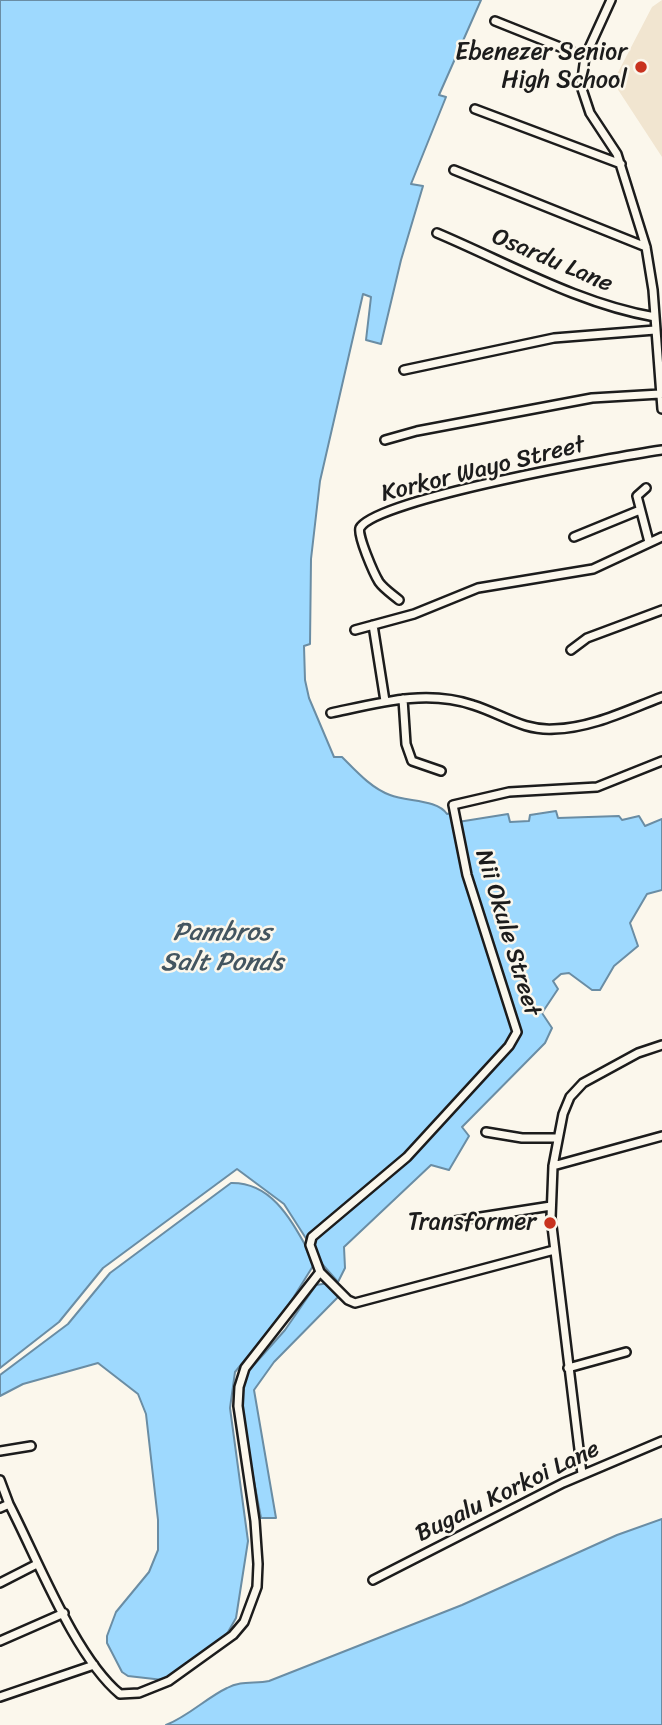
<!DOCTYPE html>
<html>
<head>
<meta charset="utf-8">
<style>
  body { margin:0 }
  canvas { display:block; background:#fbf7ec }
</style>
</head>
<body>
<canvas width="662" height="1725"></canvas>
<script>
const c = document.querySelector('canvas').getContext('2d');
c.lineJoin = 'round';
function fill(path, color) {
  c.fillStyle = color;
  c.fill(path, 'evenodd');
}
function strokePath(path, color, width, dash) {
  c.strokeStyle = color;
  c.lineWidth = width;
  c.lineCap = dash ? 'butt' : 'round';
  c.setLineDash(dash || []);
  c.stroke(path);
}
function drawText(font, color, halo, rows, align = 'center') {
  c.font = font + ' Sriracha,sans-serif';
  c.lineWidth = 5;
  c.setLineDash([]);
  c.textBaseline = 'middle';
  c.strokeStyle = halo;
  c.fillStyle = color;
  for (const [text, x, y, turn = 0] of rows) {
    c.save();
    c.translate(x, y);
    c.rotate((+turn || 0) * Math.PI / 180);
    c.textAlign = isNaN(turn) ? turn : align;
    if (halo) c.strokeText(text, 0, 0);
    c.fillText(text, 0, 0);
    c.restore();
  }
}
const built = new Path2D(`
  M662 0V157L613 82 652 7Z`);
const water = new Path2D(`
  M0 0H481L439 95 446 97 411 184 423 186 401 260 381 344 366 340 371 297 363 294 320 481 311 559 310 644 304 646 305 680 309 698 334 757H342C356 771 371 788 390 795 407 802 437 799 447 814L455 812 458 822 508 814 510 822 529 821 530 815 556 811 558 818 619 816 622 820 639 816 645 826 662 819V890L647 894 630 923 638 946 614 966 600 990H592L569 973 561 974 553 981 558 989 542 1013 552 1028 545 1043 462 1127 469 1136 449 1170 431 1165 344 1247 345 1268 338 1282 323 1265 284 1204 237 1169 103 1268 59 1322 0 1368Z
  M231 1183C274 1182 293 1224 312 1257L313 1266 285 1311 235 1372 230 1408 248 1541 236 1618 224 1639 181 1672 163 1680 128 1676 122 1672 107 1643V1636L116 1612 149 1572 158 1550V1520L146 1414 138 1394 98 1363 23 1384 0 1396V1375L68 1324 110 1273Z
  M329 1283 340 1295 274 1362 254 1390 276 1518H261L241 1413V1391L245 1375 285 1330 316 1285Z
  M662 1519V1725H166C189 1716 206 1698 227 1688 241 1680 255 1684 269 1681L462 1605 617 1535Z`);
const street = new Path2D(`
  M611 0 585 57 581 86 590 113 617 154 646 247 653 290 662 409
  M495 21 585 57
  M475 109 621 164
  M454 170 646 247
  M437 233C508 263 579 304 655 317
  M404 370 554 338 655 330
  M385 440 417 431 592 398 660 394
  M646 488 637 496 649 542
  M574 537 640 510
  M399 600C392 594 384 589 379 582 374 574 357 535 360 528 375 499 620 456 662 450
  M373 625 385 701
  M355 630 414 614 478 588 593 569 662 537
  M571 650 587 638 662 610
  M403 699 406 744 412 761 441 771
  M331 713C378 703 426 689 473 705 502 714 523 731 554 729 592 728 627 710 662 697
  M486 1132 522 1138H558
  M553 1166 662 1136
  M455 1221 551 1206
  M320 1272 348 1300 355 1303 554 1250
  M568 1368 626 1352
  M0 1451 31 1446
  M582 1474 551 1218 553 1166 563 1114 570 1097 583 1083 638 1053 662 1045
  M0 1480 9 1504
  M0 1508 9 1504C37 1558 75 1657 120 1694L139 1693 169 1681 233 1635 244 1622 257 1587 258 1564 255 1521 238 1406 239 1387 245 1368 320 1272 310 1245 312 1237 407 1157 509 1046 517 1032 467 875 453 805 509 792 597 787 662 761
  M373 1580 563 1483 662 1441
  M0 1583 37 1564
  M0 1641 64 1613
  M0 1697 94 1665`);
const markers = [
  [641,67,7,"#c8321e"],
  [550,1223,7,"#c8321e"]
];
const poiNames = [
  ["Ebenezer Senior",627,53],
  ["High School",627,81],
  ["Transformer",536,1223]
];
const streetNames = [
  ["Osardu Lane",552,261,23],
  ["Korkor Wayo Street",483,470,-14],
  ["Nii Okule Street",507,933,73],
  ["Bugalu Korkoi Lane",508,1492,-26]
];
const waterNames = [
  ["Pambros",222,933],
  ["Salt Ponds",222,963]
];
fill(built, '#f1e5d0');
fill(water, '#9ed9fe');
strokePath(water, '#6a8da4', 2);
strokePath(street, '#1c1c1c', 12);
strokePath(street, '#fbf7ec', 7);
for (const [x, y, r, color] of markers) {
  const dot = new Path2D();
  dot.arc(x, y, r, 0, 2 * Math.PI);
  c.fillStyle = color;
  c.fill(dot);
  strokePath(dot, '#fbf7ec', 2.5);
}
drawText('24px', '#1c1c1c', '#fbf7ec', poiNames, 'right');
drawText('24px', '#1c1c1c', '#fbf7ec', streetNames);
drawText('italic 26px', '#435560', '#fbf7ec', waterNames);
</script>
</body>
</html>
